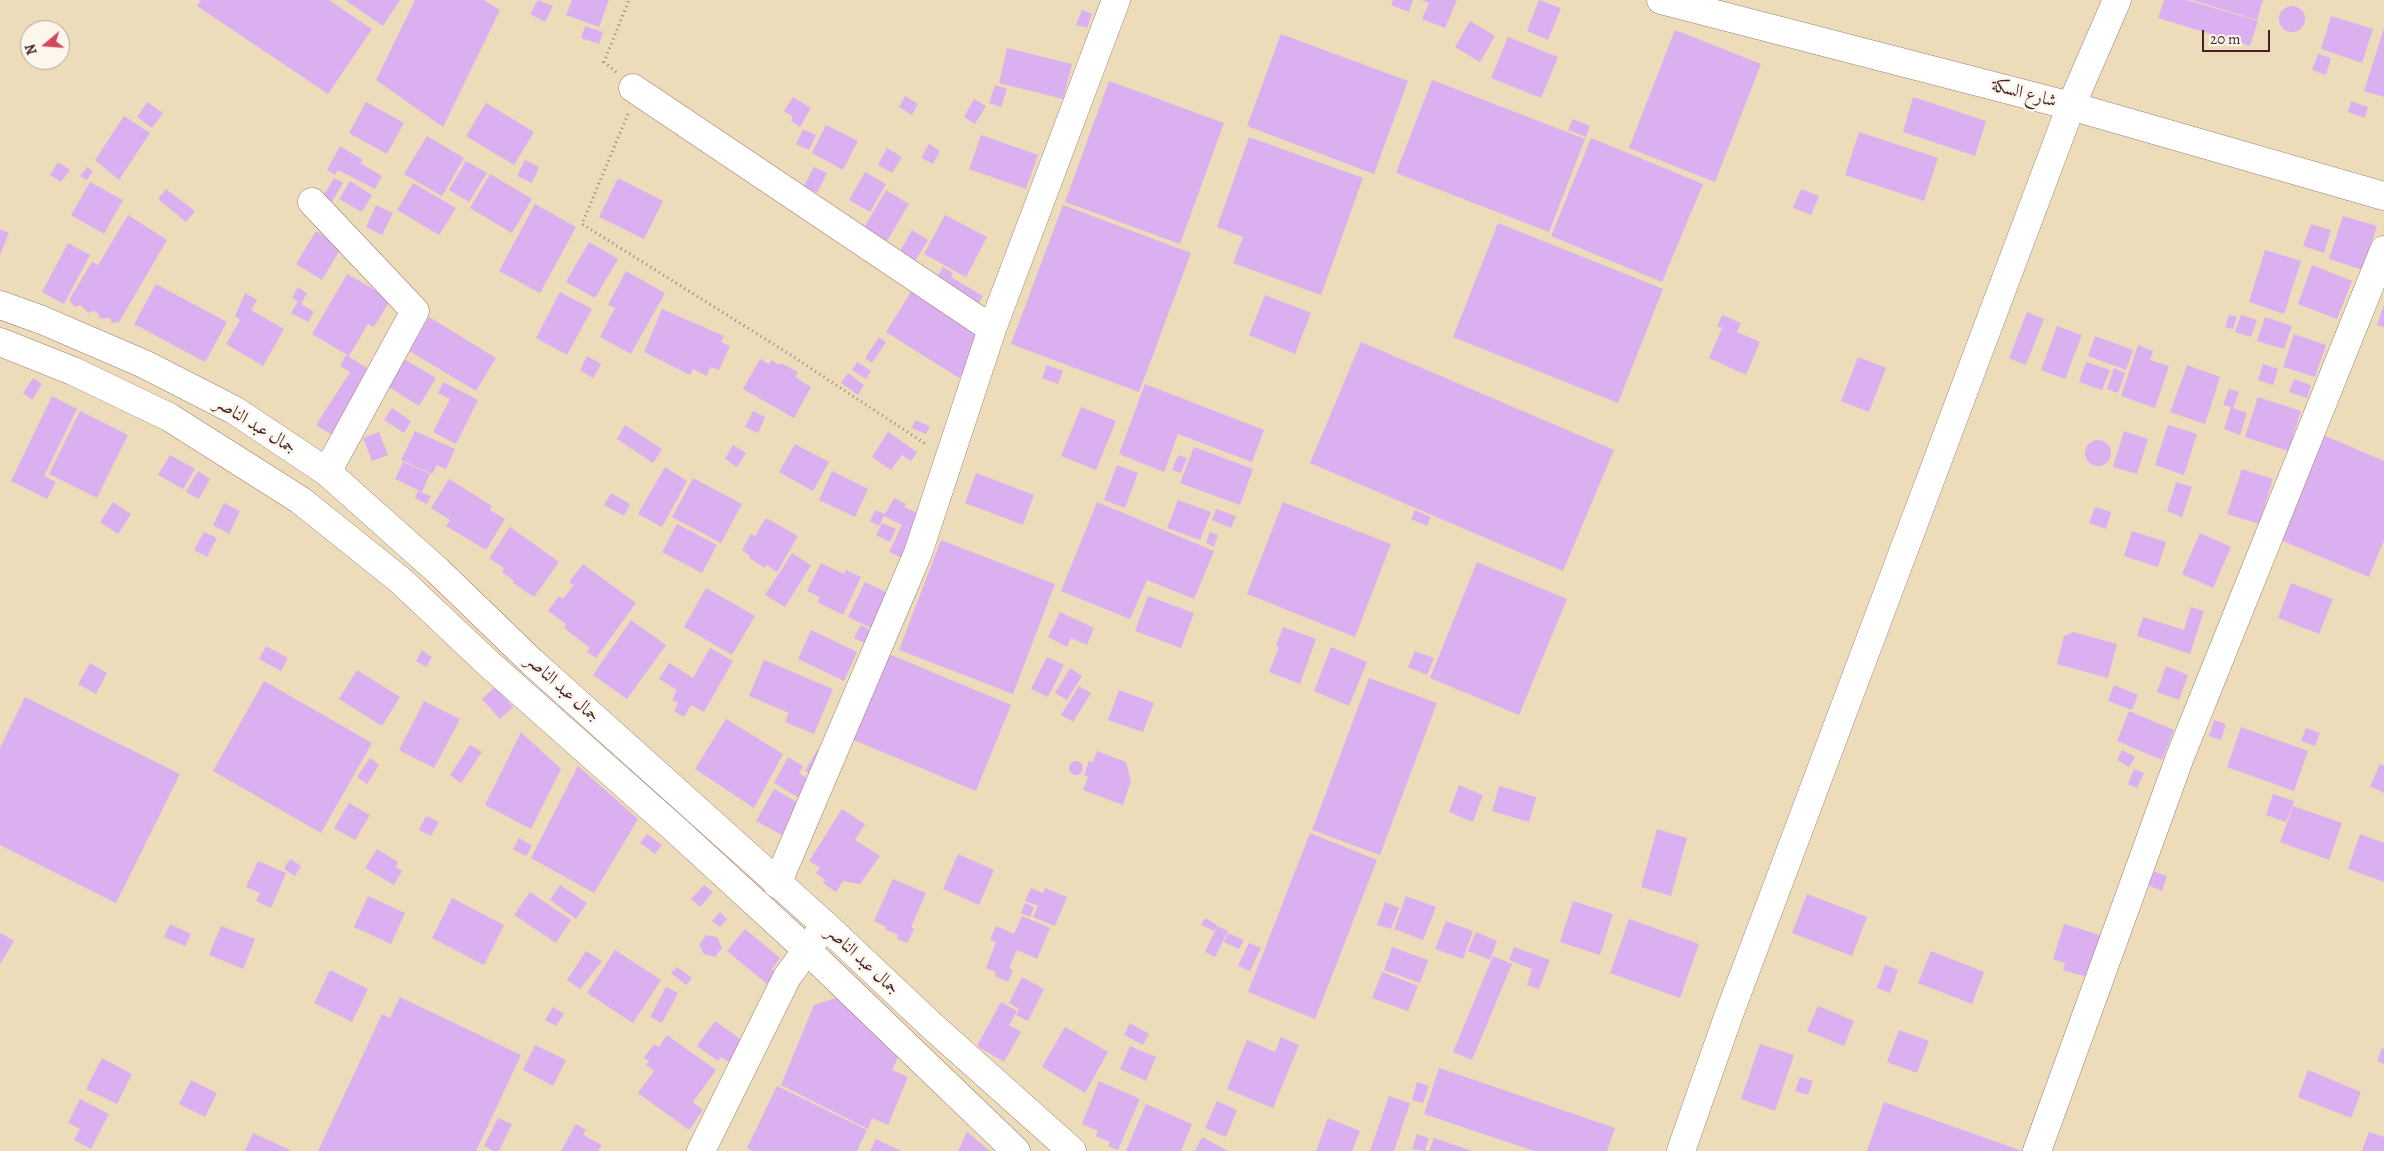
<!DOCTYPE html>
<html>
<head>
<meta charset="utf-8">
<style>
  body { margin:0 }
  #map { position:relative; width:2384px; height:1151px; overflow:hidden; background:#eddcba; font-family:Alegreya,serif }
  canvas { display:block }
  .north { position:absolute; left:20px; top:20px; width:50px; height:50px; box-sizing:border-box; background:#fbf7ec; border:1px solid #b4a19f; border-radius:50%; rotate:252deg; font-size:14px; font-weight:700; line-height:20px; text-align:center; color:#4a1f2b }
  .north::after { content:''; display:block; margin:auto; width:18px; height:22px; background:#d1495b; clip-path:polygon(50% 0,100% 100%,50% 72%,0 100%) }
  .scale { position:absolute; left:2202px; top:30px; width:68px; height:22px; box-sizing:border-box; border:2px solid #4a1f2b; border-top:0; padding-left:6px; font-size:15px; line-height:18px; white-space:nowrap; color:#4a1f2b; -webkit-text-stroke:4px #fbf7ec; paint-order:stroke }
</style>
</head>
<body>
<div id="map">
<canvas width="2384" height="1151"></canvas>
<div class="north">N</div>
<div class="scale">20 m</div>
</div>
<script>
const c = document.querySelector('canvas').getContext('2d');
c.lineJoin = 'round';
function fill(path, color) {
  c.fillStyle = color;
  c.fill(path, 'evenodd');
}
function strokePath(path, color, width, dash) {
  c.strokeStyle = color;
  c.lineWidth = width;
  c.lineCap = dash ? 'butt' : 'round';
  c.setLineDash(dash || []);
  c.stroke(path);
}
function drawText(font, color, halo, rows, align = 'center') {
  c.font = font + ' Alegreya,Amiri,serif';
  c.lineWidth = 5;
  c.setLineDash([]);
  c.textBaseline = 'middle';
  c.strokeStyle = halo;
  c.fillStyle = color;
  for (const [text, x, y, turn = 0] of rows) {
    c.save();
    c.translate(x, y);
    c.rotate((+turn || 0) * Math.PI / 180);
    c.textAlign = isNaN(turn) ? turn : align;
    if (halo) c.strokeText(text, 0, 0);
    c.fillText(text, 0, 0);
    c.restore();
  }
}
const building = new Path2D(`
  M201 0H329L372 29 328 94 197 6Z
  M345 0H400L383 26Z
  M415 0H484L500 10 443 127 376 80Z
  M538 0 553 6 545 22 530 14Z
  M572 0H609L599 27 566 15Z
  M1393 0H1413L1409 12 1391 5Z
  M1422 0H1457L1445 28 1422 19 1429 3Z
  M1539 0 1561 8 1548 40 1527 31Z
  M2164 0H2187L2258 21 2250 46 2158 18Z
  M2192 0H2263L2257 20Z
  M2279 19a13 13 0 1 1 26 0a13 13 0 1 1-26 0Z
  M1082 10 1092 14 1087 28 1076 25Z
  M2331 16 2373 29 2362 63 2321 49Z
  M1470 21 1495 36 1480 62 1455 47Z
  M585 26 603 32 599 44 581 38Z
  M2384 28V97L2364 91Z
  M1675 30 1761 64 1715 182 1629 148Z
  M1281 34 1408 81 1374 174 1247 126Z
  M1508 37 1558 57 1541 98 1491 78Z
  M1007 48 1072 64 1063 99 999 83Z
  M2318 54 2331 58 2326 75 2312 70Z
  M1432 80 1585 139 1549 232 1396 173Z
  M1109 81 1224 123 1180 244 1065 202Z
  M995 85 1007 89 1001 107 989 103Z
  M905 96 918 104 912 115 899 107Z
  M793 97 811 108 800 127 791 121 793 117 784 111Z
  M1913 97 1986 121 1975 156 1903 132Z
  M974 99 986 106 975 124 964 117Z
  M2351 101 2368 107 2365 118 2348 112Z
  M147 102 163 113 152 128 137 117Z
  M366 102 404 123 387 154 349 133Z
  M486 103 534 132 514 165 466 136Z
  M124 116 150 133 119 180 95 160Z
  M1573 119 1590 126 1586 137 1568 130Z
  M826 125 858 141 843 170 812 153Z
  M803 129 816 135 809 150 796 144Z
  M1859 132 1938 158 1924 201 1845 175Z
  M981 135 1038 155 1026 189 969 169Z
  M427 136 464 158 442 196 404 174Z
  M1249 137 1363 178 1321 295 1233 263 1243 237 1217 227Z
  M1591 138 1703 184 1662 282 1551 236Z
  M929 144 940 151 933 164 921 158Z
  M340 146 363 160 360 163 382 176 375 189 338 170 335 175 327 170Z
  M887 148 902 157 892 173 878 165Z
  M525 160 539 167 532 183 517 176Z
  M466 161 487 173 469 202 449 190Z
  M58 162 70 170 61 182 50 175Z
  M87 167 93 171 87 180 80 176Z
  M814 167 827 173 817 193 804 186Z
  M865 172 886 184 870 212 849 200Z
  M490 174 532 199 512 233 470 208Z
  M334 178 343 183 331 203 322 198Z
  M618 178 663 201 644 239 599 217Z
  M350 181 372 195 362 212 339 199Z
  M90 182 123 200 104 234 71 215Z
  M413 183 456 208 439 235 397 210Z
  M166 189 195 211 186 222 158 199Z
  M1801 189 1819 196 1811 215 1793 208Z
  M886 190 909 204 881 251 858 238Z
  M535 204 576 227 540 293 499 271Z
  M376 205 393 213 382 235 366 227Z
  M1063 205 1191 253 1139 392 1011 344Z
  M128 215 167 240 119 322 112 323 110 318 100 319 98 313 93 311 88 313 81 305 75 307 69 300 92 262 98 265Z
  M945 215 987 237 966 277 924 254Z
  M2343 216 2377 226 2363 270 2329 259Z
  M1498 223 1663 289 1618 403 1453 337Z
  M2311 224 2331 230 2324 253 2303 246Z
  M0 229 9 233 0 255Z
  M912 230 928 240 909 271 894 262Z
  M316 231 342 246 322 280 296 264Z
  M589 242 618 259 595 298 566 282Z
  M68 243 90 255 64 304 42 292Z
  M2265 250 2301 261 2284 314 2249 302Z
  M2312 265 2352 281 2337 319 2298 304Z
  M943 267 953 273 951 277 983 296 974 311 932 286Z
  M626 271 665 293 631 354 600 337 615 308 608 305Z
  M347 274 391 299 374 327 368 324 349 356 312 334Z
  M156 284 227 322 205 362 134 324Z
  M298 287 307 293 301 304 314 312 308 322 291 313 298 301 292 298Z
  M912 290 985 336 959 378 886 332Z
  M560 292 592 309 567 355 536 338Z
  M245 293 257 300 251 310 284 329 263 366 226 344 240 320 235 316Z
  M1265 295 1311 313 1295 354 1249 335Z
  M2384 305V327L2377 325Z
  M662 309 724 336 721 342 730 346 719 370 710 367 707 376 693 369 690 375 644 352Z
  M2027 312 2044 319 2026 365 2009 358Z
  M1722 315 1741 323 1737 332 1760 342 1746 375 1709 358 1722 328 1717 326Z
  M2229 315 2237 317 2233 329 2225 327Z
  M2241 315 2257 320 2251 337 2235 332Z
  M429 317 496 358 476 391 409 351Z
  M2265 317 2292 326 2284 349 2257 341Z
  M2057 326 2082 335 2065 379 2041 370Z
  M2294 334 2326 345 2315 377 2283 367Z
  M2095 336 2133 350 2126 370 2088 356Z
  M879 337 886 342 872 363 865 358Z
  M1361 342 1614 450 1563 571 1310 463Z
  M2138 345 2153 351 2150 360 2169 366 2155 408 2121 396Z
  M346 355 377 374 337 438 316 425 350 372 340 366Z
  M587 356 601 364 593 378 580 370Z
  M401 357 436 378 419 406 384 384Z
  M1858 357 1886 368 1869 412 1841 401Z
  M760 359 769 364 771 360 780 365 781 363 798 372 795 377 811 387 794 418 743 389Z
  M857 362 871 371 866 379 852 370Z
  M2086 362 2110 370 2102 390 2079 382Z
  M2263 364 2278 369 2273 385 2258 380Z
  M1047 365 1063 371 1058 384 1042 378Z
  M2187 365 2220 377 2205 424 2170 412Z
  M2114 368 2125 373 2118 393 2107 389Z
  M848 373 864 385 858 395 841 383Z
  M33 378 42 384 32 400 23 393Z
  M2294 379 2311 385 2307 398 2289 392Z
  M443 382 478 400 456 444 433 432 450 399 438 393Z
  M1145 384 1264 430 1252 462 1178 434 1164 472 1119 454Z
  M2229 389 2239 392 2233 408 2247 413 2240 435 2224 429 2231 407 2223 405Z
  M52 396 77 409 44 476 56 482 47 499 11 481Z
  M2258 397 2301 411 2288 451 2245 437Z
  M1081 407 1116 421 1096 470 1061 456Z
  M392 408 411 421 404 433 384 420Z
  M80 411 128 435 97 498 49 474Z
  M753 411 765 417 758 433 745 427Z
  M915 420 930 426 926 434 912 428Z
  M625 425 662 449 653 463 617 439Z
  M2168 425 2197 434 2184 475 2155 465Z
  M415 431 455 449 446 469 437 465 432 474 401 460Z
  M2124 431 2148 439 2137 474 2113 467Z
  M379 432 388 455 372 461 363 438Z
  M888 432 917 452 911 461 902 455 891 470 872 457Z
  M2321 434 2384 461V540L2369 577 2278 539Z
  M2085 453a13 13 0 1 1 26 0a13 13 0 1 1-26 0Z
  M795 444 829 462 813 491 779 472Z
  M733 445 746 453 737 467 725 459Z
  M1194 447 1253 469 1240 505 1180 483Z
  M170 455 195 469 183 489 158 475Z
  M1178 455 1187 458 1181 473 1172 470Z
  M403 462 430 474 422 492 395 479Z
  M1117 465 1138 473 1125 508 1104 500Z
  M665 467 687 481 662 527 638 514Z
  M2242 469 2273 479 2259 524 2227 514Z
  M198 471 210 479 199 499 186 492Z
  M832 471 868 489 855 517 819 500Z
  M976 473 1034 495 1023 525 965 503Z
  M693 478 742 504 721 543 672 517Z
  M449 479 492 506 490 510 505 519 486 550 446 526 450 520 431 508Z
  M2176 482 2192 487 2182 517 2167 511Z
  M418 491 431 496 427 504 415 498Z
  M611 493 630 504 624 516 604 505Z
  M894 498 906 504 904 507 926 517 906 560 889 552 902 525 884 516Z
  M1178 500 1211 512 1200 540 1167 528Z
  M113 502 131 514 118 534 100 522Z
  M1097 502 1214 551 1194 599 1147 580 1130 619 1061 591Z
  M1283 502 1391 544 1355 637 1247 594Z
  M224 503 240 511 229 534 213 525Z
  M2095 507 2111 512 2106 529 2089 523Z
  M1216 509 1236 516 1231 528 1212 520Z
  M875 510 885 514 879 526 870 521Z
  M1415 510 1431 517 1427 526 1411 519Z
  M766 518 798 536 777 572 767 565 765 568 749 558 750 556 742 550 751 534 755 536Z
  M882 523 896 529 890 542 876 535Z
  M677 524 717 545 702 573 662 552Z
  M510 527 559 562 534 597 513 583 514 581 502 572 504 568 489 558Z
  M2132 531 2166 542 2158 567 2124 556Z
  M204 532 217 538 207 557 194 550Z
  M1210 532 1218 535 1214 547 1206 543Z
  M2200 533 2231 547 2213 588 2182 574Z
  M941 540 1055 584 1013 694 899 650Z
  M792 553 811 565 785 607 765 595Z
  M1477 562 1567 599 1519 715 1430 678Z
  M821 563 844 574 846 570 861 577 843 615 817 602 820 597 807 591Z
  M583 564 636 603 596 658 587 652 590 648 564 628 566 624 548 611 559 596 563 599 574 585 569 582Z
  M865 582 890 594 873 629 848 617Z
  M2291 583 2333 599 2319 634 2278 618Z
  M706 588 755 616 732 655 684 627Z
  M1148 596 1194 613 1181 648 1135 631Z
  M2191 607 2204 611 2190 654 2137 636 2143 617 2184 630Z
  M1060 612 1094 628 1087 645 1071 638 1067 647 1048 637Z
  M631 620 666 645 627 699 593 675Z
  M861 625 874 632 868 645 854 638Z
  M1283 627 1316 639 1300 684 1269 672 1279 647 1276 646Z
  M811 630 857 652 844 681 798 659Z
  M2073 632 2117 644 2108 678 2057 664 2064 636Z
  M266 646 288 658 281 671 259 659Z
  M1331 647 1367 662 1349 706 1314 691Z
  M710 648 733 661 704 712 691 705 684 717 674 711 678 703 672 700 677 690 659 679 669 663 693 678Z
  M422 650 432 657 426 667 416 661Z
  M1415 651 1434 658 1427 675 1408 667Z
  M884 652 1011 705 976 791 849 738Z
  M1047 657 1064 665 1048 697 1031 689Z
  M764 660 833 689 814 734 785 722 789 713 749 696Z
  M90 663 107 673 96 694 78 684Z
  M2166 666 2188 675 2179 700 2157 692Z
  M1070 668 1082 676 1067 700 1055 693Z
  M357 670 400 697 382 726 339 699Z
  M1369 678 1437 703 1380 855 1312 830Z
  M264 681 372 743 321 833 213 771Z
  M2114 685 2138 695 2132 710 2108 701Z
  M1079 686 1091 693 1073 722 1061 715Z
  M495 687 513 707 500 719 482 699Z
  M1119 690 1154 703 1143 732 1108 720Z
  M25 697 180 774 116 903 0 845V748Z
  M424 701 460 719 434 768 399 750Z
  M2129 711 2174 730 2162 760 2117 741Z
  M726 719 783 754 754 808 695 769Z
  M2214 720 2226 724 2221 740 2209 736Z
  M2241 727 2308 751 2294 791 2227 767Z
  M2306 728 2320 733 2315 746 2301 741Z
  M521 732 561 769 531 829 485 805Z
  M470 745 482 752 461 783 450 775Z
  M818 749 830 756 818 778 805 771Z
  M2122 750 2135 757 2129 767 2117 760Z
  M1097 751 1126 762 1131 781 1123 805 1083 790 1088 777 1084 775 1089 761 1093 762Z
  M788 757 803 766 799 773 807 778 803 784 813 790 806 802 774 783Z
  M370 758 379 765 367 784 357 777Z
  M1069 768a7 7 0 1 1 14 0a7 7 0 1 1-14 0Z
  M2380 764 2384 766V793L2370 786Z
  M578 766 638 819 594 893 531 858Z
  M2134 769 2144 773 2137 788 2128 784Z
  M1459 785 1483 795 1473 822 1449 812Z
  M1499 786 1536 797 1529 822 1492 811Z
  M774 789 802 805 784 836 756 821Z
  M2273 794 2294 801 2286 822 2266 815Z
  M349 803 370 815 355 840 334 828Z
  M2293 806 2342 823 2329 860 2280 842Z
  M842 809 865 824 855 840 880 856 860 884 843 881 836 892 823 883 825 880 816 873 820 868 809 861Z
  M426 816 439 822 431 836 419 830Z
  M1657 829 1687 838 1671 896 1641 887Z
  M1310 833 1377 860 1315 1019 1248 992Z
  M647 834 662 845 655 854 640 843Z
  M2360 834 2384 843V882L2348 869Z
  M519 838 532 846 526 856 513 849Z
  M377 849 398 862 396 867 402 871 394 885 365 868Z
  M958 854 994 870 979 905 943 889Z
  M290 859 301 866 295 876 284 869Z
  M258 861 286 873 271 908 256 901 260 893 246 887Z
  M2150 870 2167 876 2162 891 2145 884Z
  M893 879 926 893 911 927 914 929 907 943 897 939 898 935 885 929 886 927 874 921Z
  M560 885 587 903 576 919 550 900Z
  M704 885 713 892 700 907 691 899Z
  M1031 888 1043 893 1045 888 1067 897 1055 926 1033 917 1038 906 1025 901Z
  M530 892 571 920 556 943 514 915Z
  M1807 894 1867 917 1852 956 1792 933Z
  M368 896 405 913 391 944 354 927Z
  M1406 896 1436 907 1423 940 1394 929Z
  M452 898 504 925 484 965 432 938Z
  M1573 901 1613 914 1600 955 1560 942Z
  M1385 902 1399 908 1391 929 1377 925Z
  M1025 903 1034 907 1030 917 1021 913Z
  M720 912 727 919 720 927 712 921Z
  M1022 916 1050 928 1037 959 1017 950 1009 968 1013 970 1008 982 995 976 996 972 986 968 996 942 990 940 996 926 1014 934Z
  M1205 918 1217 925 1214 931 1201 925Z
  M1629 919 1699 944 1680 998 1610 973Z
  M1446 921 1473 931 1463 959 1435 949Z
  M170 924 191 934 185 946 164 937Z
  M2064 924 2106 937 2093 979 2063 970 2065 963 2053 959Z
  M221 926 255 939 243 969 209 955Z
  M1217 926 1228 931 1215 957 1205 952Z
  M745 929 780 958 772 969 776 973 767 984 727 951Z
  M1476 932 1497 941 1490 960 1468 951Z
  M1 933 14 941 0 964V935Z
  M1228 933 1244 940 1239 949 1224 942Z
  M706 935 717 937 722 948 715 957 704 954 699 945Z
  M1249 943 1261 948 1250 971 1238 966Z
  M1392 947 1428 960 1420 983 1384 970Z
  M1514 947 1550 960 1539 989 1527 985 1532 969 1509 960Z
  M615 950 661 980 633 1023 587 993Z
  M586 951 602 961 580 989 567 980Z
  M1931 951 1984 972 1972 1004 1918 983Z
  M1493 956 1512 964 1472 1060 1453 1052Z
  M1885 965 1898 970 1890 993 1877 988Z
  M677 967 692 978 686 985 671 973Z
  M330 970 368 989 352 1022 314 1003Z
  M1382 972 1418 986 1408 1011 1372 998Z
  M1022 977 1044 989 1028 1021 1016 1015 1019 1009 1009 1003Z
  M666 987 678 993 662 1023 650 1017Z
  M400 997 521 1055 476 1151H318L382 1014 390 1018Z
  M836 998 847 1003 899 1055 892 1070 908 1077 888 1125 872 1118 868 1129 781 1085 814 1005Z
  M1001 1002 1017 1011 1009 1025 1021 1032 1004 1062 977 1046Z
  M1818 1006 1854 1021 1844 1046 1807 1031Z
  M553 1007 564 1014 556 1026 545 1020Z
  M715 1021 746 1043 732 1064 721 1057 718 1061 697 1046Z
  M1130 1023 1149 1034 1143 1045 1124 1035Z
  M1065 1027 1108 1052 1085 1093 1042 1067Z
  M1899 1030 1929 1041 1917 1073 1887 1062Z
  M667 1035 716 1070 693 1102 703 1110 689 1130 638 1093 654 1071 646 1065 649 1061 644 1058 654 1044 659 1047Z
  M1281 1037 1299 1045 1273 1108 1227 1089 1247 1040 1275 1052Z
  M1760 1044 1794 1055 1775 1111 1741 1099Z
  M535 1045 566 1060 553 1086 523 1070Z
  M1130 1046 1156 1057 1146 1081 1120 1069Z
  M2382 1048 2384 1049V1064L2377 1061Z
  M102 1058 132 1074 117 1104 86 1089Z
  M1439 1068 1615 1128 1607 1151H1534L1424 1114Z
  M2308 1070 2361 1092 2351 1118 2298 1097Z
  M1800 1077 1813 1081 1808 1095 1795 1091Z
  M191 1080 217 1093 205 1117 179 1104Z
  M1099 1081 1140 1099 1118 1150 1108 1146 1110 1142 1096 1136 1098 1131 1082 1124Z
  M1417 1082 1429 1086 1423 1103 1412 1100Z
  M777 1086 867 1130 857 1151H753L747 1148Z
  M1389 1096 1410 1103 1394 1151H1370Z
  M80 1099 109 1114 91 1149 74 1140 80 1129 68 1123Z
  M1217 1101 1237 1110 1226 1137 1205 1128Z
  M1884 1102 2022 1151H1867Z
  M1146 1104 1192 1124 1181 1151H1126Z
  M498 1118 512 1124 499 1151H494L484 1146Z
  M1328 1118 1360 1131 1352 1151H1316Z
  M576 1124 586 1130 583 1135 602 1145 598 1151H561Z
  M967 1132 990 1151H958Z
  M2369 1132 2384 1137V1151H2362Z
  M253 1133 292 1151H245Z
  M1417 1134 1429 1138 1425 1151 1412 1149Z
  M1202 1137 1228 1151H1195Z
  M1434 1138 1472 1151H1429Z
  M876 1139 901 1151H870Z`);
const path = new Path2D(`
  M616 72 604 62 629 0
  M628 114 582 224 786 352 927 445`);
const minor = new Path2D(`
  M1661 0 2071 106 2384 196
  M633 88 992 329
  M312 202 415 311 327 472
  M777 884 918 553 992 329 1116 0
  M701 1151 787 977 825 925
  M2037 1151 2180 757 2384 250`);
const major = new Path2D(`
  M0 305 42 320 144 364 234 410 327 472 438 571 531 661 825 925 931 1025 1072 1151
  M0 342 73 371 169 417 300 500 400 580 489 664 675 829 808 951 1016 1151
  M1681 1151 1728 1017 2071 106 2117 0`);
const streetNames = [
  ["شارع السكة",2024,94,15],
  ["جمال عبد الناصر",255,426,32],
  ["جمال عبد الناصر",562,689,42],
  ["جمال عبد الناصر",862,961,43]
];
fill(building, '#dab0f0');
strokePath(minor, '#9c7e72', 29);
strokePath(major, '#9c7e72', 29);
strokePath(path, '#9c7e72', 3, [1, 4]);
strokePath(minor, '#fff', 28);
strokePath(major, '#fff', 28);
drawText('18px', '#4a1f2b', '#fbf7ec', streetNames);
</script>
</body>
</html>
